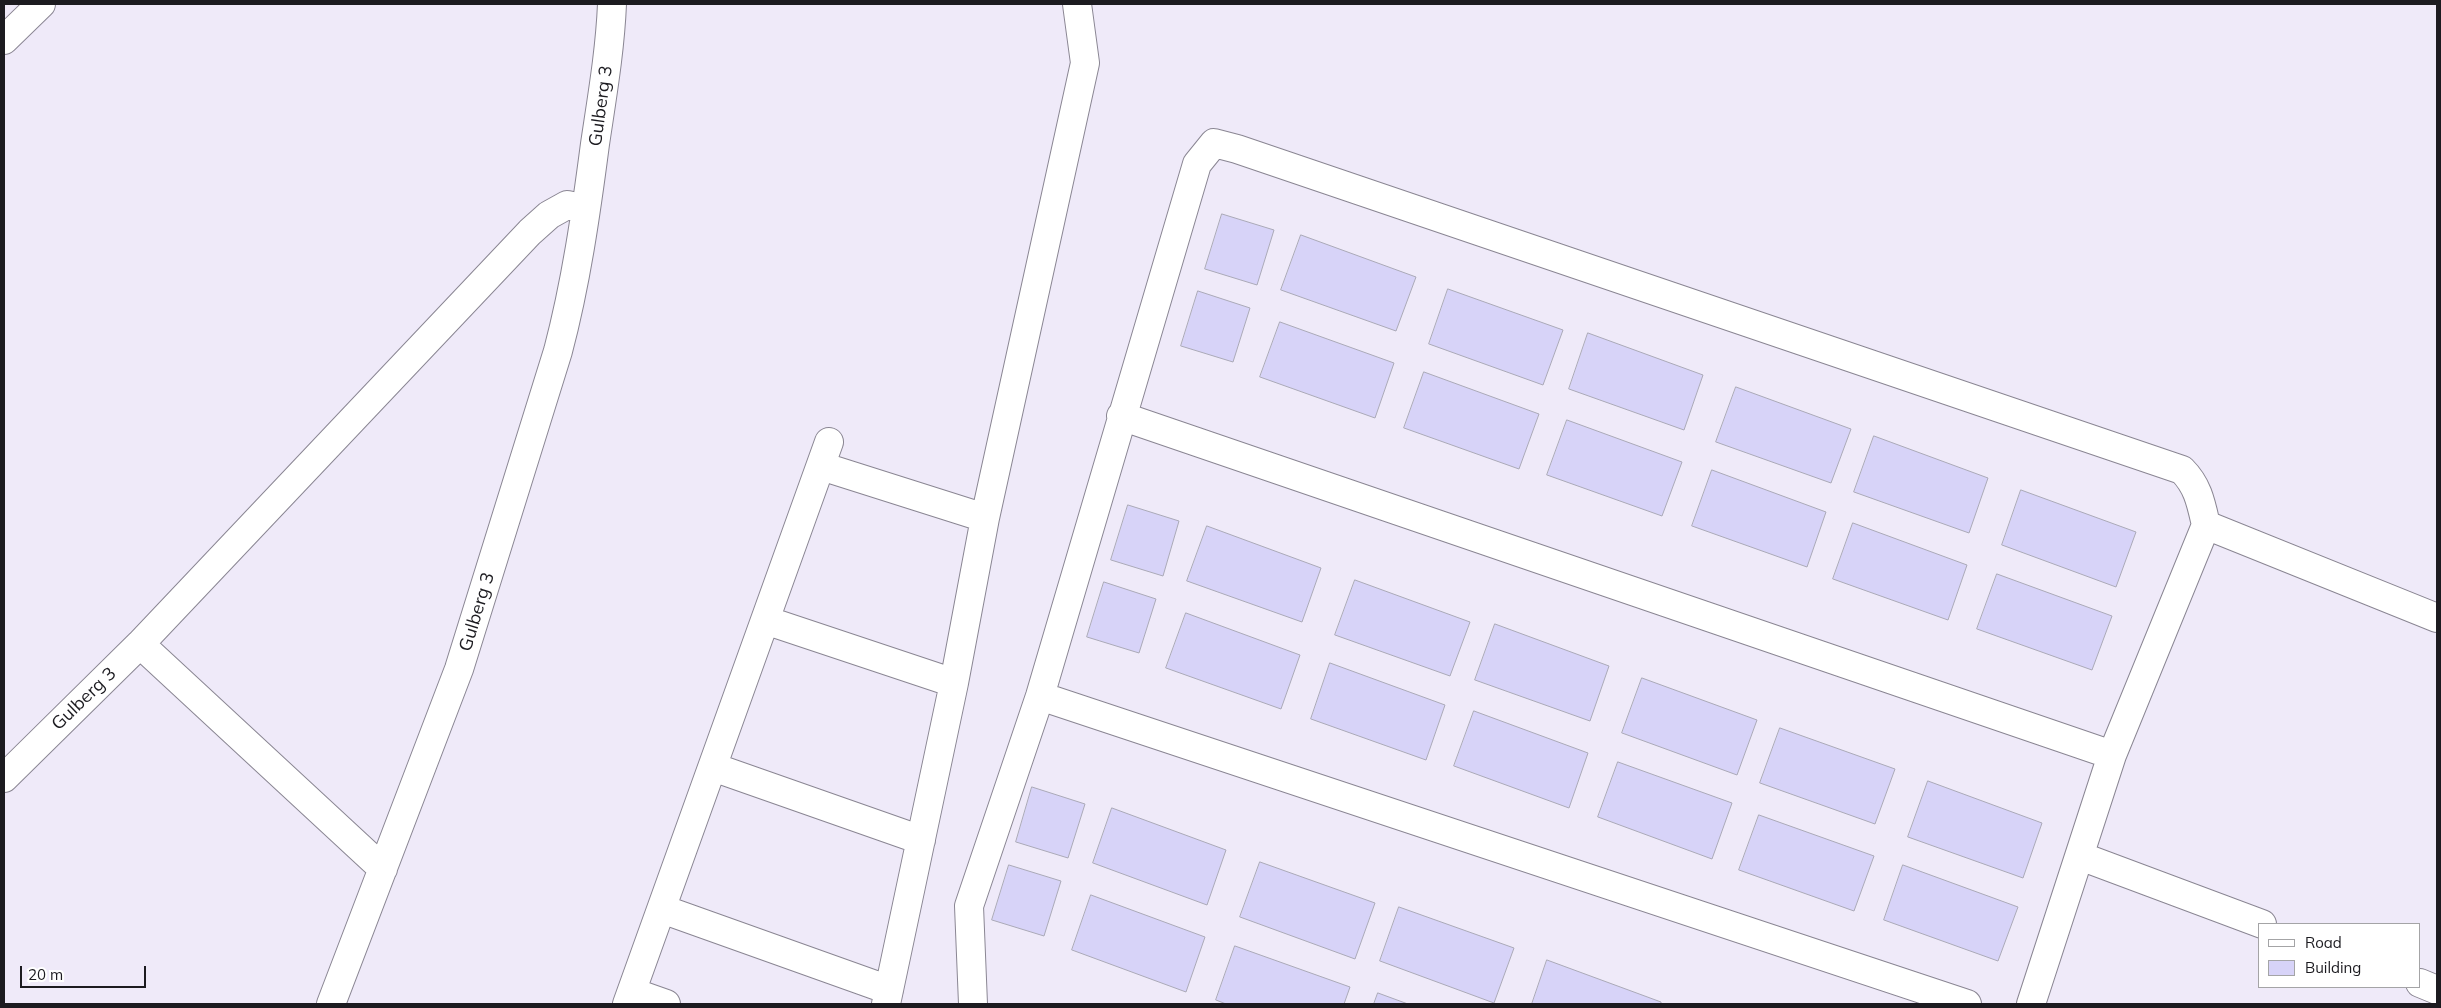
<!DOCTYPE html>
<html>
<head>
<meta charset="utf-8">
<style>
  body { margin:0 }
  #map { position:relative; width:2441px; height:1008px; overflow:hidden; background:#efeaf9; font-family:Mulish,sans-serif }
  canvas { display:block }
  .frame { position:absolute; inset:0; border:5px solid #1c1b20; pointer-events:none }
  .legend { position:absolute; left:2258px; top:923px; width:162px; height:65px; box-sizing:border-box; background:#fff; border:1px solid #a4a4a6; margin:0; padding:6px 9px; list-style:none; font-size:15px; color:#1c1b20 }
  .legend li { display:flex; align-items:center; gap:10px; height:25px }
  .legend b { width:25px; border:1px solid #a4a4a6 }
  .scale { position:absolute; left:20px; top:966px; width:126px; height:22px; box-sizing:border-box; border:2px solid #1c1b20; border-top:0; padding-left:6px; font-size:15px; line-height:18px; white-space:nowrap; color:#1c1b20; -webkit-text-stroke:4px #fff; paint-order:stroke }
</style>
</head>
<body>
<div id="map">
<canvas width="2441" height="1008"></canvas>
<div class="frame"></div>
<ul class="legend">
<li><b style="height:6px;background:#fff"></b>Road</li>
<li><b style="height:14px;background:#d7d3f8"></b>Building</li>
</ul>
<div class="scale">20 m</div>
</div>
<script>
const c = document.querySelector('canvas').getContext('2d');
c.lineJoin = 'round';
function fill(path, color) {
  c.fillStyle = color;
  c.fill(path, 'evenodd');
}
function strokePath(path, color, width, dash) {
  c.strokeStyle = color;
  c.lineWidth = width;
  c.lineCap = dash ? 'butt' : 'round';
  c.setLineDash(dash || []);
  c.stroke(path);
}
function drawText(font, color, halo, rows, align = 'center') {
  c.font = font + ' Mulish,sans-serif';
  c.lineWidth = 4;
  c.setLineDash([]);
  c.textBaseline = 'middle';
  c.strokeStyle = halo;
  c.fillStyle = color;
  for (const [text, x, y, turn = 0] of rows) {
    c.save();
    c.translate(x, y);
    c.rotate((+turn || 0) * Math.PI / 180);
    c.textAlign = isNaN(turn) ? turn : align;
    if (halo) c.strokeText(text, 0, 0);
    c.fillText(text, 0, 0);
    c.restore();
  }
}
const building = new Path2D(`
  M1222 214 1274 230 1257 285 1205 269Z
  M1301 235 1416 277 1396 331 1281 290Z
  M1448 289 1563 330 1543 385 1429 344Z
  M1198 291 1250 308 1233 362 1181 346Z
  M1280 322 1394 363 1375 418 1260 377Z
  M1588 333 1703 375 1684 430 1569 389Z
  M1424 372 1539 414 1519 469 1404 428Z
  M1736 387 1851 429 1831 483 1716 442Z
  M1567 420 1682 462 1662 516 1547 475Z
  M1874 436 1988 478 1969 533 1854 492Z
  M1712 470 1826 512 1807 567 1692 526Z
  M2021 490 2136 532 2116 587 2002 545Z
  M1128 505 1179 521 1163 576 1111 560Z
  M1853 523 1967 565 1948 620 1833 579Z
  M1207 526 1321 568 1302 622 1187 581Z
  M1997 574 2112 616 2092 670 1977 629Z
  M1355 580 1470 622 1450 676 1335 635Z
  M1104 582 1156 599 1139 653 1087 637Z
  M1186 613 1300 655 1281 709 1166 668Z
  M1495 624 1609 666 1590 721 1475 680Z
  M1330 663 1445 705 1426 760 1311 719Z
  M1642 678 1757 720 1737 775 1622 733Z
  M1474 711 1588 753 1569 808 1454 766Z
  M1780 728 1895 769 1875 824 1760 783Z
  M1618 762 1732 803 1712 859 1598 817Z
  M1928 781 2042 823 2023 878 1908 837Z
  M1032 787 1085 804 1068 858 1016 842Z
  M1112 808 1226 850 1207 905 1093 863Z
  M1759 815 1874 856 1854 911 1739 870Z
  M1260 862 1375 903 1355 959 1240 917Z
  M1009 865 1061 881 1044 936 992 920Z
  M1903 865 2018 907 1998 961 1884 920Z
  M1091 895 1205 937 1186 992 1072 950Z
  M1399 907 1514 948 1494 1003 1380 961Z
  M1235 946 1350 987 1344 1004H1226L1216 1000Z
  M1547 960 1661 1002V1004H1532Z
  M1378 993 1408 1004H1374Z`);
const street = new Path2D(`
  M4 40 41 4
  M1121 416 2112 755
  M821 466 985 518
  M2206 525 2437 618
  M765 620 954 683
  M140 644 383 869
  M1040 696 1967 1004
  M713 767 921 840
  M4 778 140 644 530 232 549 215 567 205 586 209
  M2080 856 2262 924
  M662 909 889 990
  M2420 983 2437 990
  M632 992 666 1004
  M331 1004 459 669 558 351C576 283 586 213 595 144 602 97 610 51 612 4
  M627 1004 829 442
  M886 1004 954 683 985 518 1085 63 1077 4
  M973 1004 969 906 1040 696 1197 164 1214 143 1237 149 2182 470C2198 486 2201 503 2206 525L2112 755 2031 1004`);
const streetNames = [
  ["Gulberg 3",601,106,-82],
  ["Gulberg 3",477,612,-73],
  ["Gulberg 3",84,699,-44]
];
fill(building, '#d7d3f8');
strokePath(building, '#aaa9b7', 1);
strokePath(street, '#8a8693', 30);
strokePath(street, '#fff', 28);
drawText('18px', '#1c1b20', '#fff', streetNames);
</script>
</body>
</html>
